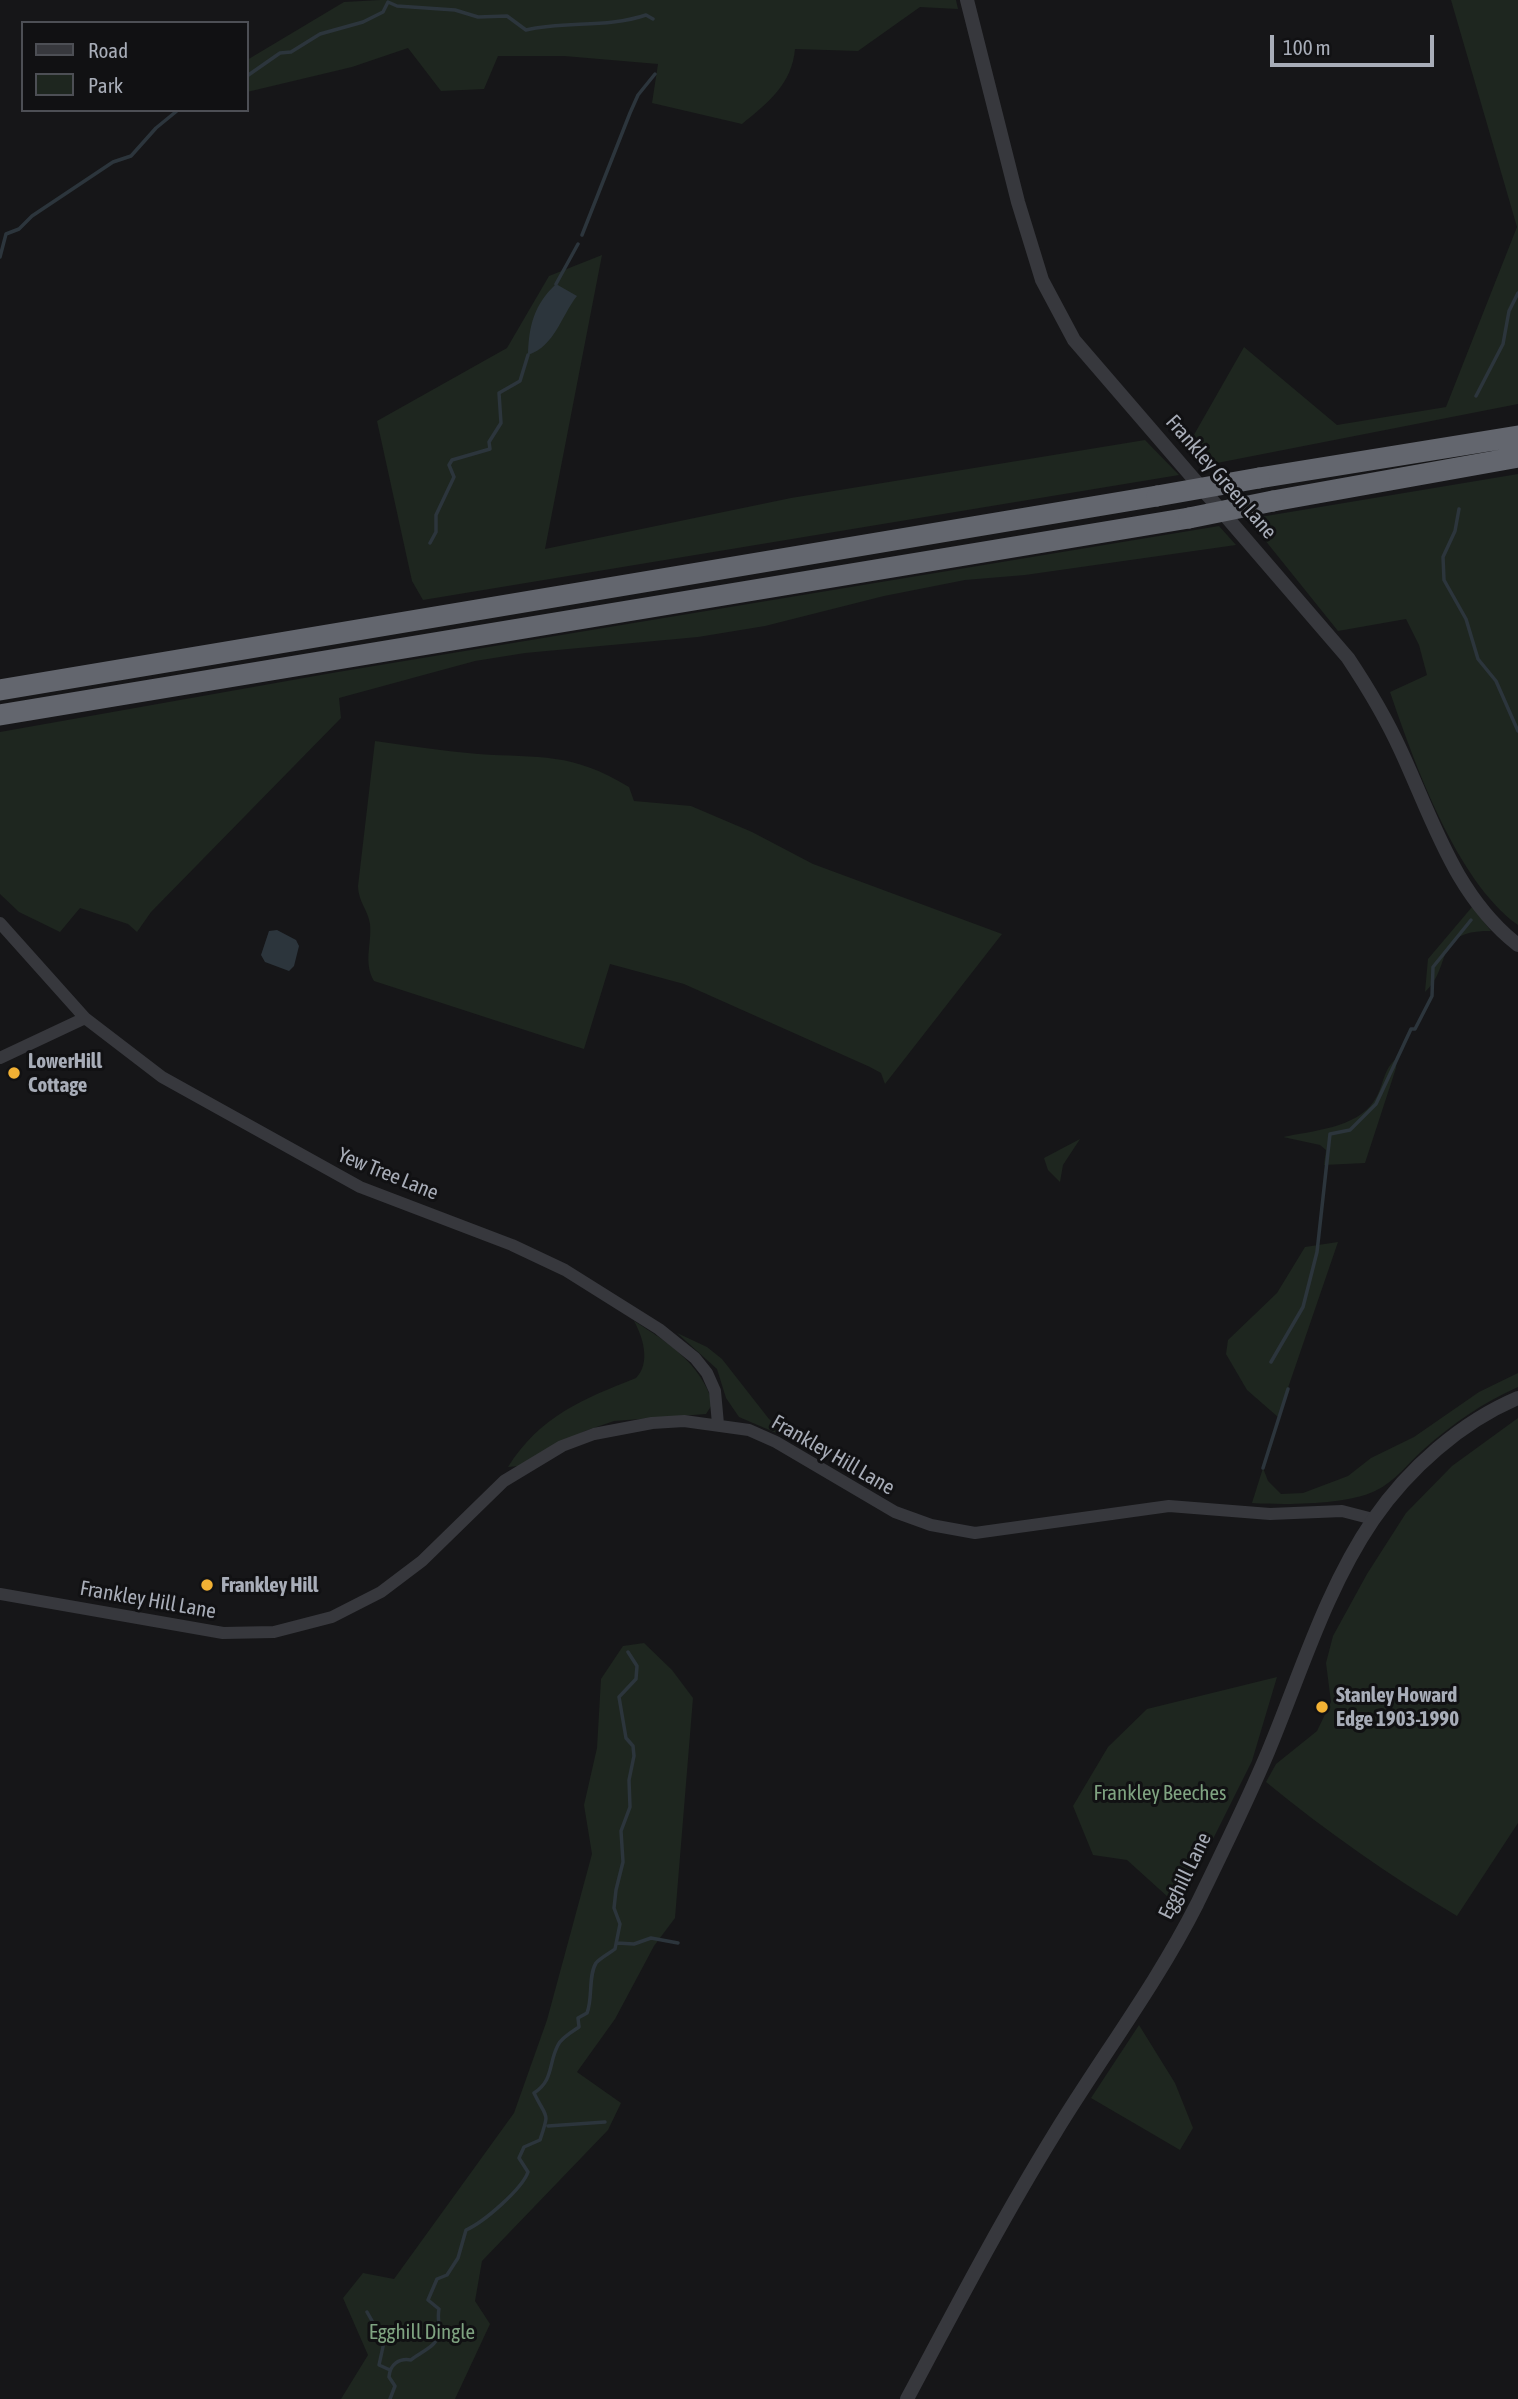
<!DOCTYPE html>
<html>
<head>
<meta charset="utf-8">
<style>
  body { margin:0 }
  #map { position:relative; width:1518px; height:2399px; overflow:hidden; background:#161618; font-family:"Asap Condensed",sans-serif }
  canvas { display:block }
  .legend { position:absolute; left:21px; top:21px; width:228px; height:91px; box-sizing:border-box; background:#111113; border:2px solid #4d4f55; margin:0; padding:9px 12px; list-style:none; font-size:21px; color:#a8adb8 }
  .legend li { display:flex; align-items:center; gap:14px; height:35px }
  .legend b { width:35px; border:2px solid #4d4f55 }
  .scale { position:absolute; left:1270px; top:35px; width:164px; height:32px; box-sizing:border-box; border:4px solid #a8adb8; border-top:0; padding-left:9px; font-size:21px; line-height:24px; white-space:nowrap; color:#a8adb8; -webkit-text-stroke:5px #111113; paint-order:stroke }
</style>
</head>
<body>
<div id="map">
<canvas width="1518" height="2399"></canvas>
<ul class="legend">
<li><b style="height:9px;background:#37383d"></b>Road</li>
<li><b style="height:19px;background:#1e261f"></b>Park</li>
</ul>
<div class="scale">100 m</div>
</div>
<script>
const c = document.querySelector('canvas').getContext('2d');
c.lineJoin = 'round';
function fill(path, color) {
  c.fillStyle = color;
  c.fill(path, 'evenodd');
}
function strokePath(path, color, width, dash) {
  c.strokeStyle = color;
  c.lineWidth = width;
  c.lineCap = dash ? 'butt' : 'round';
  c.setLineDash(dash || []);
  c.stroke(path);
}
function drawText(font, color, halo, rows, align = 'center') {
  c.font = font + ' "Asap Condensed",sans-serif';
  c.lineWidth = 6;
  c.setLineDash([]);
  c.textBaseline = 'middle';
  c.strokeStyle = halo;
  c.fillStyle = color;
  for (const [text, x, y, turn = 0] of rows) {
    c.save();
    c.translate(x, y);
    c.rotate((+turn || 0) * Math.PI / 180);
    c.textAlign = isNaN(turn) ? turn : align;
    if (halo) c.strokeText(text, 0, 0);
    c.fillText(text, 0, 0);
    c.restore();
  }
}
const green = new Path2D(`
  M380 0H956L958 9 920 7 858 51 795 49C792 84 768 103 742 124L652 103 658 64 564 56H498L484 89 441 91 408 48 352 67 247 92V60L344 2Z
  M1451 0H1518V404L1217 463 1191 440 1244 347 1337 425 1446 407 1517 227Z
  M602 255 545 549 791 498 1145 440 1179 475 423 600 412 581 377 421 507 348 549 276Z
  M1518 474V925C1456 881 1414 762 1390 692L1427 675 1419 645 1406 619 1338 631 1248 519Z
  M1219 526 1236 545 1025 575 965 580 884 596 765 626 698 637 525 653 475 661 339 698 341 718 151 912 137 932 128 924 80 908 60 932 19 912 0 894V732L332 673Z
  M375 741C410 746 444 751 478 754 540 758 572 752 629 787L634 801 691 806 752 832 813 864 1002 934 885 1084 881 1073 870 1067 684 984 610 964 584 1049 568 1044 374 981C363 962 372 944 370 924 368 910 358 901 358 886Z
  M1472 907 1491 931C1432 930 1453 967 1425 992L1428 959Z
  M1397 1058 1396 1068 1365 1163 1324 1165 1326 1150 1320 1145 1283 1137C1311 1131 1357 1128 1374 1101 1384 1087 1382 1070 1397 1058Z
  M1080 1139 1063 1165 1060 1182 1048 1170 1044 1158Z
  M1338 1242 1278 1417 1247 1390 1226 1354 1228 1340 1277 1293 1305 1247Z
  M634 1321C669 1343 699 1362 713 1403L706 1414 614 1421 585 1431 519 1466 508 1467C540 1416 583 1399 636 1378 651 1363 643 1337 634 1321Z
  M677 1333 707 1347 722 1359 769 1419 802 1444 739 1417 726 1398 717 1369Z
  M1518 1373V1387C1484 1402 1452 1424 1424 1449 1407 1464 1396 1481 1375 1491 1346 1505 1285 1505 1252 1503L1263 1468 1268 1481 1281 1494 1303 1493 1348 1476 1371 1458 1414 1437 1479 1392Z
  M1518 1418V1823L1457 1916C1390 1876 1327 1832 1266 1782L1276 1764 1317 1731 1331 1702 1326 1663 1333 1636 1367 1574 1406 1513 1452 1466Z
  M644 1643 672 1670 693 1698 675 1918 654 1946 615 2019 577 2072 621 2103 608 2130 482 2261 475 2301 490 2324 455 2399H341L368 2355 343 2298 363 2273 394 2279 514 2113 547 2020 592 1854 584 1805 597 1748 601 1679 623 1646Z
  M1277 1677 1252 1761 1179 1907 1127 1860 1093 1855 1073 1806 1108 1747 1147 1709Z
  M1139 2025 1175 2083 1193 2128 1180 2150 1091 2098Z`);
const water = new Path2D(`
  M556 284 577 296C561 316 555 346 528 355 529 325 534 305 556 284Z
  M277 930 296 940 299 946 294 966 289 971 265 962 261 955 269 931Z`);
const stream = new Path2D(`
  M247 76 280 53 291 52 320 34 363 22 383 12 388 2 397 6 455 10 478 17 507 16 526 30C565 21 608 28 646 15L653 19
  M582 235 630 113 638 95 655 74
  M0 257 6 234 19 229 32 216 113 162 131 156 156 128 178 110
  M556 284 578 244
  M1476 396 1503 344 1509 311 1518 293
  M1459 509 1455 531 1443 557 1444 580 1466 619 1478 659 1496 681 1518 731
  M430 543 436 532V515L454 477 449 465 452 460 490 449 489 442 501 423 499 393 520 381 528 355
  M1271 1362 1303 1307 1317 1252 1330 1134 1350 1130 1376 1104 1411 1029H1415L1432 996 1433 967 1471 920
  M1263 1468 1288 1389
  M617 1943 634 1944 651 1938 678 1943
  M548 2126 605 2122
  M367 2312 375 2326 386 2333 379 2365 390 2370
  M390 2399 395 2386 389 2377C390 2364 399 2358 411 2360 420 2352 439 2346 439 2332 440 2323 437 2319 439 2309L428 2300 437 2279 447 2275 458 2258 466 2230C484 2222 522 2189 528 2172L519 2158 524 2147 540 2140C550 2110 547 2120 534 2093 554 2080 548 2064 558 2045 561 2038 573 2031 579 2027L578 2018 587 2013C593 1998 588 1976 596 1963 600 1958 610 1953 615 1949L620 1924 614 1908 616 1890 623 1862 621 1831 630 1807 629 1780 634 1756 633 1746 626 1738 619 1697 636 1679 637 1666 628 1652`);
const minor = new Path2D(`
  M0 923 85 1018 162 1077 360 1187 512 1245 565 1270 659 1329 695 1358 707 1373 715 1391 718 1424
  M0 1058 85 1018
  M0 1594 223 1633 274 1632 332 1617 381 1592 422 1561 504 1481 562 1446 594 1434 652 1423 684 1421 749 1430 776 1442 895 1512 931 1525 975 1533 1169 1506 1270 1514 1342 1511 1373 1519`);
const tertiary = new Path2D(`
  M967 0 1018 202 1042 280 1074 340 1348 658C1368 688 1386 718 1401 751 1433 820 1455 896 1518 945
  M907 2399C955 2309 1002 2219 1055 2133 1102 2056 1156 1985 1197 1904 1220 1857 1244 1808 1265 1759 1299 1679 1324 1592 1373 1520 1408 1469 1461 1422 1518 1398`);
const motorway = new Path2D(`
  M1259 478 1518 436
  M1273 501 1518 457
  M0 690 1157 496
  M0 715 1189 518`);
const motorwayBridge = new Path2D(`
  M1157 496 1259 478
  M1189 518 1273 501`);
const markers = [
  [14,1073,7,"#f2b134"],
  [207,1585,7,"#f2b134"],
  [1322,1707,7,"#f2b134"]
];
const streetNames = [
  ["Frankley Green Lane",1221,477,49],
  ["Yew Tree Lane",388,1174,22],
  ["Frankley Hill Lane",833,1455,30],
  ["Frankley Hill Lane",148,1600,10],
  ["Egghill Lane",1185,1876,-64]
];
const poiNames = [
  ["LowerHill",28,1061],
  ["Cottage",28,1085],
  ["Frankley Hill",221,1585],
  ["Stanley Howard",1336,1695],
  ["Edge 1903-1990",1336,1719]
];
const parkNames = [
  ["Frankley Beeches",1160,1793],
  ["Egghill Dingle",422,2332]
];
fill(green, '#1e261f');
fill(water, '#2c353c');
strokePath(stream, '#2c353c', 3.5);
strokePath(minor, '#37383d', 12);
strokePath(tertiary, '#37383d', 14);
strokePath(motorway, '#63666e', 21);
strokePath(motorwayBridge, '#63666e', 21);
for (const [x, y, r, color] of markers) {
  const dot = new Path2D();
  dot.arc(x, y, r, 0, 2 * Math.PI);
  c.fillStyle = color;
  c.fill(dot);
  strokePath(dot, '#111113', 2.5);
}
drawText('21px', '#a8adb8', '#111113', streetNames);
drawText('bold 21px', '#a8adb8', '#111113', poiNames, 'left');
drawText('21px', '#7fa381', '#111113', parkNames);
</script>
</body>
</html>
